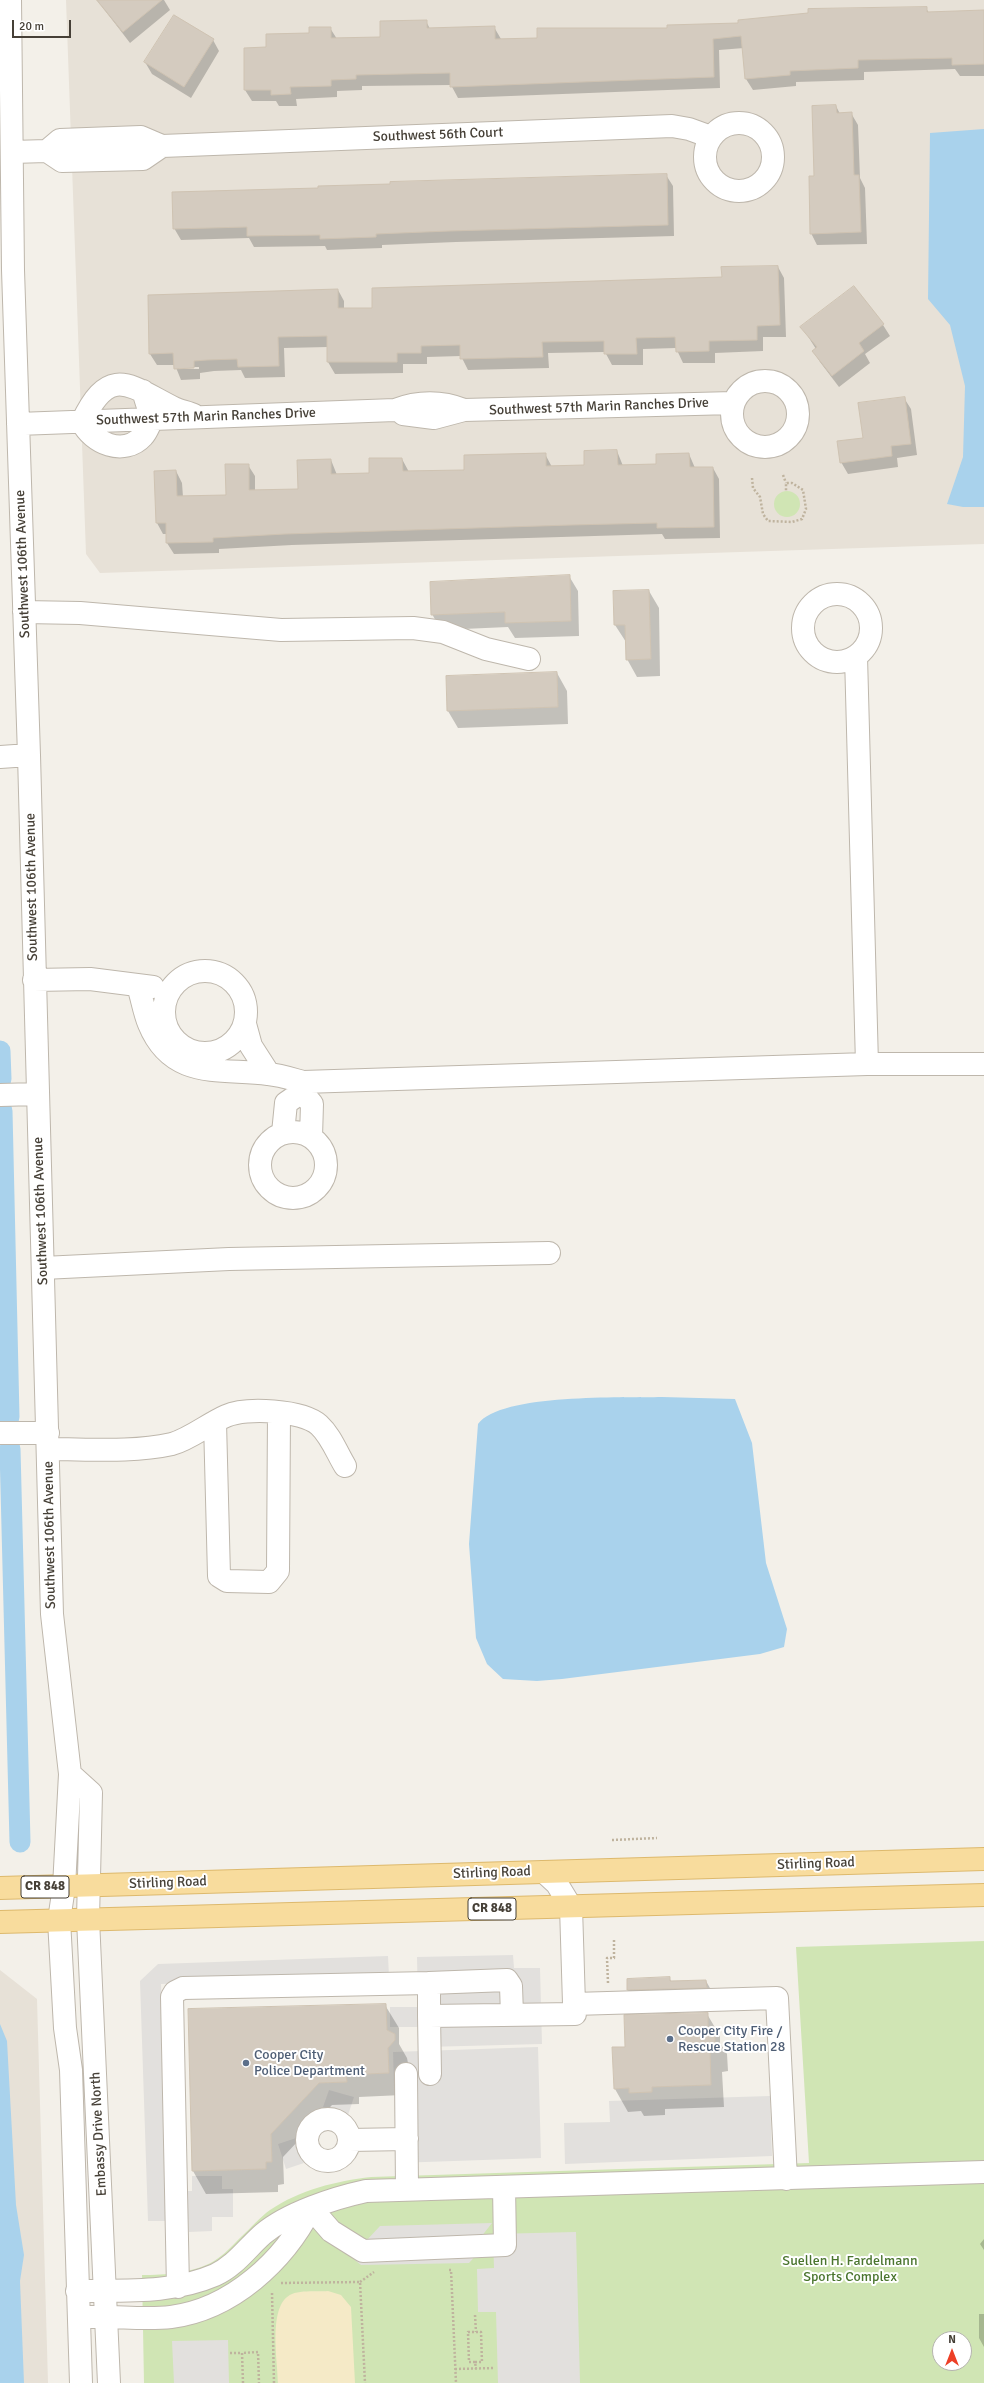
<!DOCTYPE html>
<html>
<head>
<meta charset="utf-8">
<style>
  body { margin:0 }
  #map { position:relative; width:984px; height:2383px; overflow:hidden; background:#f3f0e9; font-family:Signika,sans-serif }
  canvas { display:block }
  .north { position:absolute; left:932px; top:2331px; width:40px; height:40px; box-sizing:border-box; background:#fff; border:1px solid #b5b3af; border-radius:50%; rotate:0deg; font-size:11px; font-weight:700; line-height:16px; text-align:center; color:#464037 }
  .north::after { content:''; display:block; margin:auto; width:14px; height:18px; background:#ed3f26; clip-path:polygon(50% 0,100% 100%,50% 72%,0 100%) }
  .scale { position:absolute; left:12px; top:20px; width:59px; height:18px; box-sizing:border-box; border:2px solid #464037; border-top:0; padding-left:5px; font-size:12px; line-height:14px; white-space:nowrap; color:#464037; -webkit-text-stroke:3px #fff; paint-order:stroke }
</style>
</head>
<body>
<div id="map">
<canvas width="984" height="2383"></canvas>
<div class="north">N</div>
<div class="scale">20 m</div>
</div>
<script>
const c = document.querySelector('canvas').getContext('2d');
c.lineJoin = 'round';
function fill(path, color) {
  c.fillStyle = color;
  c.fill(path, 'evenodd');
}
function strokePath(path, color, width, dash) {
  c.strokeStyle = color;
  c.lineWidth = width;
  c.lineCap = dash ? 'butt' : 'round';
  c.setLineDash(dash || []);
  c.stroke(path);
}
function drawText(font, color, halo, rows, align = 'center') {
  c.font = font + ' Signika,sans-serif';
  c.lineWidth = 4;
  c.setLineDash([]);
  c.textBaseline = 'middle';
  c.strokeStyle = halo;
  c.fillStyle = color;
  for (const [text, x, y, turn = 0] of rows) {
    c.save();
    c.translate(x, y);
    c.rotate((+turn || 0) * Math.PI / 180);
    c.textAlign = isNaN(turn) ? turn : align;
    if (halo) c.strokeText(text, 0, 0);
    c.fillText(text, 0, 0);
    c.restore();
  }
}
const residential = new Path2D(`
  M66 0H984V544L100 573 86 554Z
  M0 1970 37 1999 48 2383H0Z`);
const green = new Path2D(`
  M774 504a13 13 0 1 1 26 0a13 13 0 1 1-26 0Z
  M984 1941V2383H144L142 2275C165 2275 194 2273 214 2261 224 2255 233 2245 241 2237 251 2228 260 2217 270 2210 300 2190 336 2181 371 2177L809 2163 796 1947ZM940 2339H964V2363H940Z`);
const sand = new Path2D(`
  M328 2291 341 2295 351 2307 355 2383H278C278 2361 267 2304 292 2294 302 2290 317 2292 328 2291Z`);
const parking = new Path2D(`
  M513 1955 514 1968H540L542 2044 425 2047V2027H390V2007H418L417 1957Z
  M388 1956 389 1976 161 1984 168 2221H148L140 1981 158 1964Z
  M538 2047 541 2158 396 2163 393 2052Z
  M329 2090 354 2097 348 2115 323 2107Z
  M770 2096 772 2156 565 2164 564 2123 610 2122 609 2101Z
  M296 2138 304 2163 286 2169 278 2144Z
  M192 2176H222V2189H233V2217H212V2231L189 2232 188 2218H185L184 2191H192Z
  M492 2223 481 2237 480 2251 469 2263 361 2265 351 2257 380 2226Z
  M576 2232 580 2383H498L496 2312H478L477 2269 494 2268 493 2234Z
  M228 2340 229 2383H174L172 2341Z`);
const water = new Path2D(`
  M984 129V507H963L947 504 963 457 965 386 950 325 928 299 930 133Z
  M662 1397 735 1399 752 1443 766 1563 787 1629 784 1647 760 1654 562 1679 537 1681 503 1679 487 1664 476 1638 469 1544 478 1424C501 1393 624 1398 662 1397Z
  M0 2024 7 2041 16 2205 24 2255 20 2281 24 2383H0Z`);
const shadow = new Path2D(`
  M97 0H164L170 10 130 43Z
  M926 8 929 13 984 11V76H960L955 69 864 72V80L796 82V86L753 90 746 79 744 48 719 50 720 88 458 98 451 85 362 86V90L337 91V97L296 99 297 106H279L276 101H252L245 90 267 48 330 28 337 39 381 38 426 21 430 29 494 27 501 39H538L739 24Z
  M213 40 219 51 191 98 152 74 145 62Z
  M836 106 840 114 851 113 858 125 860 178 865 188 867 244 817 245 811 233 815 177Z
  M666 175 673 186 674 236 456 242 382 245V248L327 250 325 246 254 247 249 238 181 240 174 228 319 189Z
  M778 267 784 278 786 337H763V351L715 353V363H683L676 348 643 349V365H612L605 352 548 353 549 368 468 370 461 356 427 357V364H403V373L335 374 328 362V347L284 348 285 377 245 378 241 370 214 371 200 373V379L181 380 175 365H157L150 354 338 290 344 301V309H373L723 278ZM179 367H199V369H179Z
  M883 325 890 336 865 354 870 363 839 387 820 362 813 351 816 349 802 327Z
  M904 398 911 409 917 455 897 458 898 467 848 474 841 462Z
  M617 451 623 466 657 465 689 454 695 468H713L719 479 720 538 665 539 662 534 292 545 219 549V553L174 554 167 543V534H163L157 523 155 472 176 471 182 483 183 497 227 496 248 465 255 476V491L299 490 331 460 337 475 370 474 402 459 409 472 465 471 545 454 552 467 585 466Z
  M569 576 578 591 579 636 515 638 508 627 441 630 432 614Z
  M649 591 659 608 660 676 637 677 627 659 626 642 615 625 614 592Z
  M557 673 567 691 568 724 458 728 448 711Z
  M669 1978 672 1982 706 1981 719 2004 641 2012 628 1990Z
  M385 2005 399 2028V2044L407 2058 408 2063 401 2071 402 2095 359 2097V2104L332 2105 283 2157 284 2184 278 2185V2192L206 2194 193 2171 189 2010Z
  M707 2014 720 2036V2043L727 2054 728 2071 722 2072 724 2107 665 2109V2115L644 2116 641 2111 628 2112 615 2089 626 2048Z
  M984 2239V2250L980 2244Z
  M979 2314H984V2347L979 2338Z`);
const canal = new Path2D(`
  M0 1051 1 1079
  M2 1111 9 1417
  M10 1449 20 1842`);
const building = new Path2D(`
  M97 0H162L123 32Z
  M927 7V12L984 10V64L952 65V58L858 60V68L790 71V75L745 79 741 36 713 39 714 77 450 87V73L356 75V79L331 80V86L290 87 291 94 271 95V90H244V48L266 47V34L309 33V27H331V38L380 37V21L427 20V28L495 26V39L537 38V28H667V25L738 23V20L808 13V9Z
  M174 15 214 39 184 87 144 62Z
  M836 105 837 113 852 112 854 175H859L861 232 810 234 809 176H814L812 106Z
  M667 174 668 225 449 231 376 234V237L320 239V235L247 236V227L173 229 172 192 318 188V186L390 184V182Z
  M778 266 780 325 757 326V340L709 341V351L676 352 675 337 636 338 637 354H604V341L542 342 543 357 460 359V345L421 346V353H397V362H327V336L278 337 279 366 238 367 237 359 207 360 194 361V368L174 369 173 353 149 354 148 295 338 289V308H372V288L722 277 721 267Z
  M854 286 884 324 859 343 864 351 832 376 812 351 817 347 800 327Z
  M905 397 911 444 891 446 892 456 840 463 837 441 863 438 858 403Z
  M617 450 618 465 656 464V454L689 453 690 467H713L714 527 657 528V523L571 525 285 534 213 538V542L166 543V523H156L154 471 176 470 177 496 226 495 225 464H249V490L298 489 297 460 331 459V474L369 473V458H402L403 471 464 470V455L546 453V466L584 465V451Z
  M570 575 571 621 505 623V612L431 615 430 582Z
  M649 590 651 659 626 660 625 625H614L613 591Z
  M557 672 558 707 447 711 446 676Z
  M670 1977V1981L706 1980 707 1988 627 1990V1979Z
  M386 2004 387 2030 395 2034V2040L388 2048 389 2073 346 2075 347 2082 319 2083 271 2134 272 2162H266V2169L192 2171 188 2009Z
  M708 2013V2031H715V2049H710L711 2085 652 2087V2092L629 2093V2088L614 2089 612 2047H625L624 2015Z`);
const path = new Path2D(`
  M783 475 786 483
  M752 478 753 488 760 497 763 514 768 521 792 522 802 519 806 509 803 490 792 483H786V491
  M612 1840 657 1838
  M608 1983 607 1958H614V1939
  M449 2270H451L456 2383
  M360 2282 374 2272
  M281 2283 360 2282 365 2383
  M272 2293 274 2383
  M475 2315 476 2332
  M230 2353H242
  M475 2362H469L468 2332H481L482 2362H475L476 2369
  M455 2369 495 2368
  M243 2383 242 2353 258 2352 259 2383`);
const minor = new Path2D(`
  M10 0 13 270 29 755 52 1614 70 1774 64 1887 59 1920 65 2028 71 2070 81 2383
  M705 157a34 34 0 1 1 68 0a34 34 0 1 1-68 0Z
  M47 151 60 140 141 137 162 146 672 126 689 129 711 137
  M12 152 47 151 62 161 143 159 162 146
  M732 414a33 33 0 1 1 66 0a33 33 0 1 1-66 0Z
  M143 391 152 420C149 425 147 432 143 436 124 457 92 443 82 422 110 363 130 386 174 408 180 411 188 412 194 415
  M403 414 434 418 464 410 733 403
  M18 424 395 410C419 401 441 401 464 410
  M803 628a34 34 0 1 1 68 0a34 34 0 1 1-68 0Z
  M24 612 80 613 281 630 413 628 443 632 486 649 529 659
  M856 656 867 1064
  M0 757 29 755
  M164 1012a41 41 0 1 1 82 0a41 41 0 1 1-82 0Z
  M34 980 90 979 153 987
  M138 986C142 998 144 1012 149 1024 172 1080 219 1068 268 1074 280 1075 292 1079 303 1082L867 1064H984
  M245 1024 251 1046 269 1074
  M302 1092 312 1104 311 1137
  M0 1095 37 1094
  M260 1165a33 33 0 1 1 66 0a33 33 0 1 1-66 0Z
  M283 1133 286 1103 302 1092 303 1082
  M43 1268 229 1259 549 1253
  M215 1422 219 1576 227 1581 269 1582 278 1571 279 1413
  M0 1433H48
  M48 1449C89 1449 131 1453 172 1444 190 1439 208 1424 226 1416 246 1407 302 1410 319 1425 331 1436 337 1453 345 1466
  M70 1774 91 1793 88 1919 109 2383
  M544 1872 557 1884 571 1907 574 2004 777 1998 786 2179
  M429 1983 507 1980 511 1986 512 2015
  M429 2016 430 2074
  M406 2074 407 2189
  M307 2140a21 21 0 1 1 42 0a21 21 0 1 1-42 0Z
  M349 2140 407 2139
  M311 2208 331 2231 363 2251 505 2245 504 2187
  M178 2287 172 1997 175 1992 183 1988 429 1983V2016L575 2014
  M77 2291C124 2290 171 2294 215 2275 235 2266 247 2248 263 2234 288 2213 334 2198 366 2191L984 2172
  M91 2317C117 2316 145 2320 171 2317 232 2309 284 2261 311 2208`);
const major = new Path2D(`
  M0 1888 984 1859
  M0 1922 984 1895`);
const markers = [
  [670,2039,4,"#5c6f8a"],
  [246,2063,4,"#5c6f8a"]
];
const shields = [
  [45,1887,48],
  [492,1909,48]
];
const shieldNames = [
  ["CR 848",45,1887],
  ["CR 848",492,1909]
];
const streetNames = [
  ["Southwest 56th Court",438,135,-2],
  ["Southwest 57th Marin Ranches Drive",599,407,-2],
  ["Southwest 57th Marin Ranches Drive",206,417,-2],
  ["Southwest 106th Avenue",23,564,-92],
  ["Southwest 106th Avenue",32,887,-91],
  ["Southwest 106th Avenue",41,1211,-92],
  ["Southwest 106th Avenue",50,1535,-91],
  ["Stirling Road",816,1864,-2],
  ["Stirling Road",492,1873,-2],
  ["Stirling Road",168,1883,-2],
  ["Embassy Drive North",99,2134,-93]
];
const serviceNames = [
  ["Cooper City Fire /",678,2031],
  ["Rescue Station 28",678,2047],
  ["Cooper City",254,2055],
  ["Police Department",254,2071]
];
const parkNames = [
  ["Suellen H. Fardelmann",850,2261],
  ["Sports Complex",850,2277]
];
fill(residential, '#e7e1d7');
fill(green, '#d0e5b4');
fill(sand, '#f5eac7');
fill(parking, '#e2e0dd');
fill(water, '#a9d2ec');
fill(shadow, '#0003');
strokePath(canal, '#a9d2ec', 21);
fill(building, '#d4cbbf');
strokePath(building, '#cfc3b2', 1);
strokePath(minor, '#beb7ac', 24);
strokePath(major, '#ddb96d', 24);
strokePath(path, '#bfb39e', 2.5, [2, 2]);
strokePath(minor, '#fff', 22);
strokePath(major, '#f8dc9d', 22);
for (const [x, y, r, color] of markers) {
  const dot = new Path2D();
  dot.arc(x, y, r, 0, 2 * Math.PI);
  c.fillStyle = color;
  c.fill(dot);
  strokePath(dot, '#fff', 1.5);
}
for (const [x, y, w] of shields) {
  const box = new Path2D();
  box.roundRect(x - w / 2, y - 11, w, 22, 3);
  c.fillStyle = '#fff';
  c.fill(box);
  strokePath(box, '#464037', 1);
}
drawText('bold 13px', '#464037', null, shieldNames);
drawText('14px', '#464037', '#fff', streetNames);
drawText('14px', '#4e5e75', '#fff', serviceNames, 'left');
drawText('14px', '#4a752e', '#fff', parkNames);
</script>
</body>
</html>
